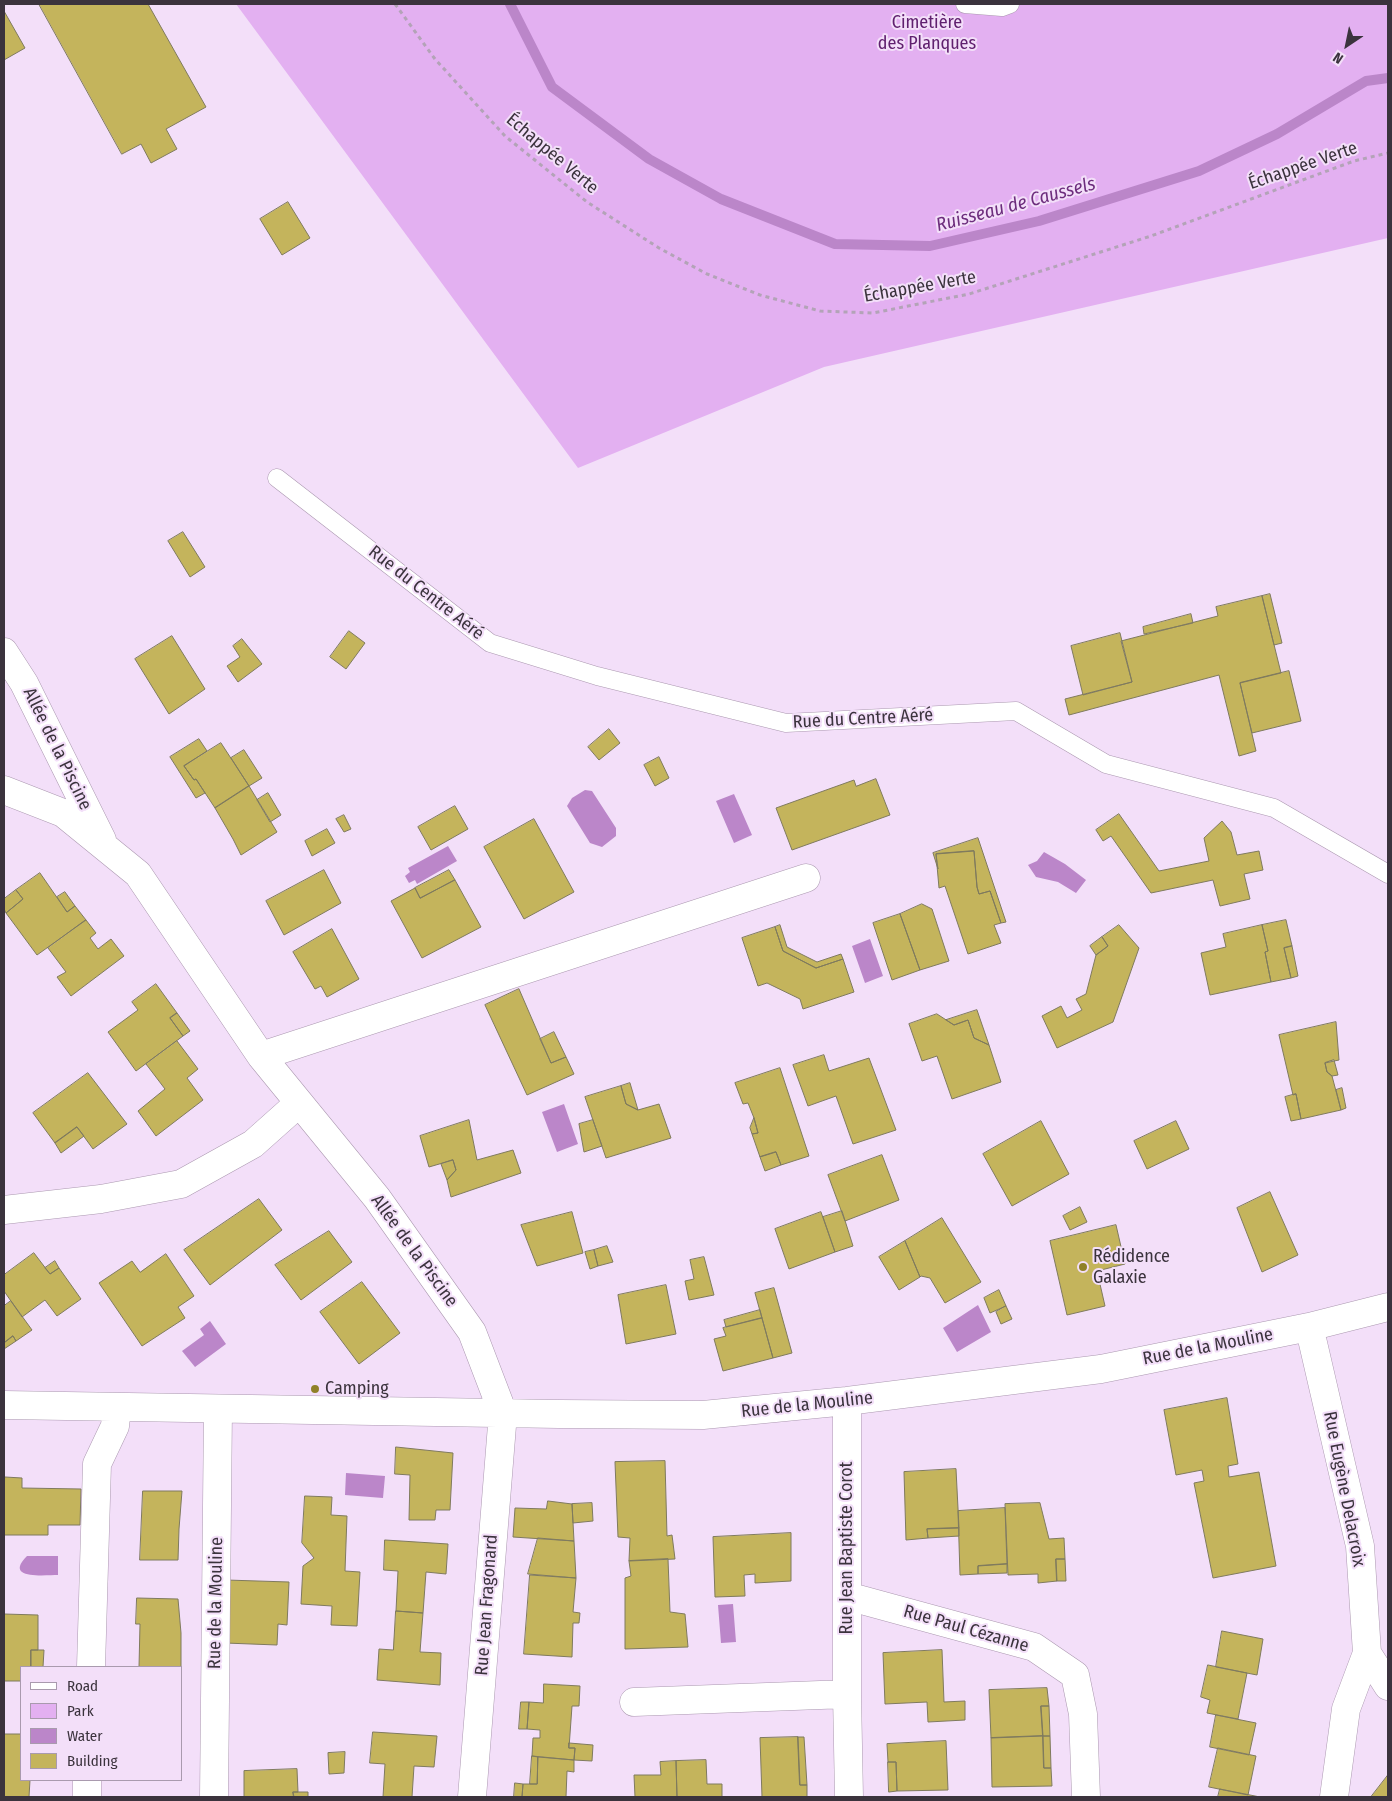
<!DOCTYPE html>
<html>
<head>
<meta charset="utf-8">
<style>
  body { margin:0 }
  #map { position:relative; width:1392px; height:1801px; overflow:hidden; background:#f3dff9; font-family:"Fira Sans Condensed",sans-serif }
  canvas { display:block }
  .frame { position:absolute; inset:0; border:5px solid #3b333d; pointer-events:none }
  .legend { position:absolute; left:20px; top:1666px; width:162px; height:115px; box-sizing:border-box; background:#f3dff9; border:1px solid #a99aae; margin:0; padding:6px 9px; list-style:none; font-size:15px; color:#3b333d }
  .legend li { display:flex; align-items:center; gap:10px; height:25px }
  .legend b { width:25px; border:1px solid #a99aae }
  .north { position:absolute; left:1322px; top:20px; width:50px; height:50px; -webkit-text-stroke:4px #f3dff9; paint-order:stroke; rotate:214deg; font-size:14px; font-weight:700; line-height:20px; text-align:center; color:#3b333d }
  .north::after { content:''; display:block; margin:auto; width:18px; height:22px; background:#3b333d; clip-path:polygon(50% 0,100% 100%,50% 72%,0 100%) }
</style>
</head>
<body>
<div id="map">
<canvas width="1392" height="1801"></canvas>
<div class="frame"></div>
<ul class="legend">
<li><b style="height:6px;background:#fff"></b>Road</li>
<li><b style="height:14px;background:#e3b0f1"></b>Park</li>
<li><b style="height:14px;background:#bb86c9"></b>Water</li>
<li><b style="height:14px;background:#c4b45c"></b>Building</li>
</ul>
<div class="north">N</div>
</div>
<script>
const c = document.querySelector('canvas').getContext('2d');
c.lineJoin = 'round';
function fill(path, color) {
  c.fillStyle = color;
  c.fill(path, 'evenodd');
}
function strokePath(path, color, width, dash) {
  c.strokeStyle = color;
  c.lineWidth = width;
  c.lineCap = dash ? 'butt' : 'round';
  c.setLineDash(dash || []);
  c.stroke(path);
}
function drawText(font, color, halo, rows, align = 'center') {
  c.font = font + ' "Fira Sans Condensed",sans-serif';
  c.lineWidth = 4;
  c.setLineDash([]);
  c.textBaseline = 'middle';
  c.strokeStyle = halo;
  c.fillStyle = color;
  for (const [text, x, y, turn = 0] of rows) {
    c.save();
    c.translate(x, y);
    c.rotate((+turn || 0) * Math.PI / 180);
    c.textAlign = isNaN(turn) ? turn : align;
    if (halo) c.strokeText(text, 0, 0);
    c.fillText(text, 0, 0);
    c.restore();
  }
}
const green = new Path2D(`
  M236 4H1388V238L824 367 578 468Z`);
const water = new Path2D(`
  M585 790 592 791 616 828V836L602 847 590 843 567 806 572 798Z
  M734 794 752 835 734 843 716 801Z
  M448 846 457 861 417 884 415 880 409 883 405 876 410 872 408 868Z
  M1044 852 1065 864 1086 880 1076 893 1058 882 1036 877 1028 865 1037 861Z
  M870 939 883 976 865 983 852 946Z
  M564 1104 578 1144 557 1152 542 1112Z
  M978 1305 991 1332 957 1352 943 1328Z
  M210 1321 226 1344 195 1367 182 1351 204 1335 200 1329Z
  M346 1473 385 1476 383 1498 345 1495Z
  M27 1556H58V1575C45 1575 3 1580 27 1556Z
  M733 1604 736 1642 721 1643 718 1605Z`);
const stream = new Path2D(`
  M510 4 552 87 649 159 721 199 835 244 930 246 1039 221 1199 171 1277 134 1366 81 1388 78`);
const building = new Path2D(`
  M39 4H148L206 107 166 129 177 149 151 163 141 144 122 154Z
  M4 11 25 48 4 60Z
  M288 202 310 238 282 255 260 219Z
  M183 532 205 567 190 577 168 541Z
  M1270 594 1282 643 1274 645 1262 596Z
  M1262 596 1281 673 1240 683 1256 751 1239 756 1219 675 1069 715 1065 699 1132 682 1121 641 1218 616 1216 607Z
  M1191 614 1193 623 1144 634 1143 627Z
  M349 631 365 643 346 669 330 657Z
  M1120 633 1132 682 1083 695 1071 646Z
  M172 636 205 689 169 714 135 659Z
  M242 639 262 664 238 682 227 666 240 657 233 646Z
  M1289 671 1301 721 1252 733 1240 683Z
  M609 729 620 743 599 760 588 747Z
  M199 739 207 751 184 766 194 780 196 779 205 793 196 798 170 757Z
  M221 743 249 786 215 808 196 779 194 780 184 766Z
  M244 750 262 778 249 786 231 758Z
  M659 757 669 778 655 786 644 765Z
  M876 779 890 815 792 850 776 808 854 780 856 786Z
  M249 786 277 832 241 855 233 839 215 808Z
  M268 793 281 815 270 822 257 800Z
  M455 806 468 829 431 850 418 827Z
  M1119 814 1159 871 1209 861 1204 838 1222 821 1231 832 1237 855 1259 851 1263 870 1244 874 1250 899 1220 906 1213 880 1151 893 1111 836 1103 841 1096 830Z
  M344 815 351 829 344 832 336 819Z
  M534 819 574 892 524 919 484 847Z
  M327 829 335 843 312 856 305 841Z
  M978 838 1006 922 1001 923 990 891 979 894 977 887 974 851 936 854 938 869 933 853Z
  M974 851 977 887 979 894 990 891 1001 923 994 925 1001 943 968 954 945 886 939 888 936 854Z
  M324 870 341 903 284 935 266 901Z
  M449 870 455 880 420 898 415 888Z
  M40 873 67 912 75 906 86 920 37 955 6 913 23 899 16 890Z
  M455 880 481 927 422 958 391 901 415 888 420 898Z
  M16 890 23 899 6 913 4 909V899Z
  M65 892 75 906 67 912 57 897Z
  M922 904 932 909 949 961 920 970 900 914Z
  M900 914 920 970 892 980 873 923Z
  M86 920 96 933 90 938 98 949 111 939 124 956 71 996 57 977 66 972 48 948Z
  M1286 920 1292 946 1284 948 1291 978 1271 982 1265 952 1268 951 1262 925Z
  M780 925 787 947 817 962 841 954 843 959 816 968 783 951 775 927Z
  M1119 925 1139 948 1113 1022 1057 1048 1042 1016 1061 1006 1067 1018 1082 1010 1076 999 1086 994 1096 955 1108 946 1102 937Z
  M1262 925 1268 951 1265 952 1271 982 1210 995 1201 953 1226 947 1223 934Z
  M775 927 783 951 816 968 843 959 854 992 803 1009 800 999 767 983 758 986 742 938Z
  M332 929 359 979 327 997 321 986 315 989 293 952Z
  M1102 937 1108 946 1096 955 1090 946Z
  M1292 946 1298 976 1291 978 1284 948Z
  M156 984 177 1013 170 1018 183 1036 136 1071 108 1032 138 1010 132 1002Z
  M519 989 551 1063 566 1057 574 1074 527 1095 485 1005Z
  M977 1010 989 1045 974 1038 968 1020 954 1025 946 1020Z
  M177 1013 190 1031 183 1036 170 1018Z
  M937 1014 954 1025 968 1020 974 1038 989 1045 1001 1082 952 1099 937 1056 922 1061 909 1024Z
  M1336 1022 1339 1060 1325 1063 1327 1072 1332 1076 1341 1110 1301 1119 1296 1094 1293 1095 1279 1035Z
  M554 1032 566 1057 551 1063 540 1039Z
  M177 1041 198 1069 187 1078 203 1100 156 1136 138 1111 165 1089 146 1064Z
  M824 1055 829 1071 869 1058 896 1130 853 1144 836 1096 808 1106 793 1065Z
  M1334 1060 1338 1075 1332 1076 1327 1072 1325 1063Z
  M780 1068 809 1156 781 1165 776 1152 760 1157 752 1134 758 1133 754 1118 748 1103 743 1104 735 1083Z
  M88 1073 127 1124 93 1149 77 1127 55 1143 33 1113Z
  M630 1083 638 1110 626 1104 621 1086Z
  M621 1086 626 1104 638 1110 659 1104 671 1138 606 1158 585 1097Z
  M1342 1088 1346 1108 1341 1110 1336 1090Z
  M1296 1094 1301 1119 1291 1121 1285 1097Z
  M754 1118 758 1133 752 1134 750 1128Z
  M469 1120 477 1160 513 1150 521 1173 451 1197 447 1180 456 1170 453 1160 429 1167 420 1136Z
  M593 1120 602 1146 584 1152 579 1124Z
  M1041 1121 1069 1174 1012 1206 983 1154Z
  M1176 1121 1189 1149 1147 1169 1134 1141Z
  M77 1127 84 1136 61 1153 55 1143Z
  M776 1152 781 1165 765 1171 760 1157Z
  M882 1155 899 1200 845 1221 828 1175Z
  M453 1160 456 1170 447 1180 441 1164Z
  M1270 1192 1298 1255 1262 1272 1237 1208Z
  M259 1199 282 1230 210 1285 184 1250Z
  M1080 1207 1087 1222 1070 1230 1063 1216Z
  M842 1211 853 1246 835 1252 823 1217Z
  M572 1212 583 1253 537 1266 521 1225Z
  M821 1212 835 1252 789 1269 775 1229Z
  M942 1218 981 1282 945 1303 930 1278 921 1276 920 1277 905 1241Z
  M1116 1225 1125 1264 1097 1271 1105 1306 1067 1315 1050 1241Z
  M329 1231 352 1262 301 1300 275 1265Z
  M905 1241 920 1277 899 1290 879 1257Z
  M607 1246 613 1262 598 1266 594 1250Z
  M594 1250 598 1266 590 1269 585 1252Z
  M34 1253 50 1274 59 1268 81 1299 57 1316 45 1300 22 1317 4 1291V1275Z
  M166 1254 194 1296 178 1307 185 1318 142 1346 99 1283 132 1261 140 1272Z
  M704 1257 714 1295 689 1300 685 1281 694 1279 690 1260Z
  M55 1261 59 1268 50 1274 45 1268Z
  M362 1282 400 1333 359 1364 320 1312Z
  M666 1285 676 1334 626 1344 618 1295Z
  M774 1288 792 1353 773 1358 755 1293Z
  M999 1290 1006 1306 990 1313 984 1298Z
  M11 1301 32 1330 16 1341 13 1336 4 1343V1306Z
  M1006 1306 1012 1319 1001 1324 996 1312Z
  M760 1310 762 1318 726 1327 724 1320Z
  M762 1318 773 1358 723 1371 714 1339 726 1336 723 1328Z
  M13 1336 16 1341 4 1349V1343Z
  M1227 1398 1238 1464 1228 1466 1229 1477 1259 1472 1276 1566 1213 1578 1194 1483 1204 1481 1202 1470 1176 1475 1164 1410Z
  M396 1447 453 1453 450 1510H436L435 1520H409L410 1475 395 1474Z
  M665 1461 667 1536 672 1535 675 1559 629 1561 630 1538 618 1537 615 1462Z
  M956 1469 959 1528 927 1529 928 1538 906 1540 904 1472Z
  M5 1477 22 1478V1488L81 1489 80 1525H48V1535H4Z
  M143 1491H182L179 1529 178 1560H140Z
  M305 1496 332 1497 331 1515 347 1516 345 1571 360 1572 357 1626 331 1625 332 1606 301 1604 303 1566 314 1558 302 1543Z
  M548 1501 572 1504 574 1541 513 1537 515 1508 546 1509Z
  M592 1503 593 1521 573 1523 572 1504Z
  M1040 1503 1049 1539 1064 1538 1065 1559H1056L1057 1581 1038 1583V1574L1008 1575 1005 1504Z
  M1005 1508 1007 1564 978 1566V1574L960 1575 958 1511Z
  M959 1528V1536L928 1538 927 1529Z
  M791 1533V1581L755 1583V1574L744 1575 745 1596 715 1597 713 1537Z
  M538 1538 574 1541 576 1578 528 1574Z
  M385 1540 448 1544 446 1574 426 1572 423 1613 396 1611 398 1571 384 1570Z
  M668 1559 670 1612 685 1614 688 1647 625 1649V1578L631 1576 629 1561Z
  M1056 1559H1065L1066 1581H1057Z
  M1007 1564V1573L978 1574V1566Z
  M530 1575 576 1578 573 1612 580 1613 579 1623H573L572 1657 524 1654Z
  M226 1580 289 1582 287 1625 278 1624 277 1645 225 1643Z
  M137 1598 178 1599 181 1633V1667H139L140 1624H136Z
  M396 1611 423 1613 420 1652 441 1653 440 1685 377 1680 379 1649 393 1650Z
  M4 1614 38 1615V1650H31V1667H21V1681H4Z
  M1222 1631 1263 1639 1257 1675 1216 1667Z
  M31 1650H44L43 1667H31Z
  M942 1650 944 1702 965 1701V1720L928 1722 927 1702 885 1704 883 1653Z
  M1208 1665 1247 1673 1238 1719 1207 1713 1210 1700 1201 1697Z
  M544 1684 580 1686 579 1706H572L569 1748H575L574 1760 532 1756 533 1738H540V1730L527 1729 529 1702 543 1703Z
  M1047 1688 1049 1706H1041L1043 1736 991 1738 989 1690Z
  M521 1702H529L527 1729H519Z
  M1041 1706H1049L1050 1736H1043Z
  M1216 1715 1256 1723 1249 1755 1210 1747Z
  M373 1732 437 1736 434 1767 414 1766 412 1797H383L385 1764 370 1763Z
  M4 1734H21V1780H30L29 1797H4Z
  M1043 1736 1044 1768H1051L1052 1786 992 1787 991 1738Z
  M1043 1736H1050L1051 1768H1044Z
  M798 1737H804L807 1785H800Z
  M798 1737 800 1785H807V1797H762L760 1738Z
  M946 1741 948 1790 897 1791 896 1762H888L887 1744Z
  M569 1743 593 1745 592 1761 574 1760 575 1748H569Z
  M1218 1748 1256 1756 1248 1795 1209 1787Z
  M345 1752 344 1773 329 1774 328 1753Z
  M532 1756 538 1757 537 1784H530Z
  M538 1757 574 1760V1772L567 1771 566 1797H522L523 1784H537Z
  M706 1760 707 1784H722V1797H677L676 1761Z
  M676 1761 677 1797H635L634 1775H661L660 1762Z
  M888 1762H896L897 1791 889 1792Z
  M297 1769 298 1792H293L294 1797H244V1771Z
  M1388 1775V1797H1371Z
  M515 1783 523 1784 522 1797H514Z
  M1220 1789 1260 1797H1218Z
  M293 1792H308V1797H294Z`);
const path = new Path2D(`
  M395 4 435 59 505 136 587 202 659 248 707 274 760 295 820 311 873 313 969 294 1151 236 1354 161 1388 153`);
const service = new Path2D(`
  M965 4 1002 7 1010 4
  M277 478 490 643 597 676 786 723 1016 711 1106 764 1274 808 1388 874`);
const minor = new Path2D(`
  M4 652 24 683 102 840
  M4 790 63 813 138 874 261 1056 377 1198 472 1332 503 1413 472 1797
  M261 1056 806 878
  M4 1210 101 1199 181 1184 253 1144 299 1103
  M1309 1327 1313 1343 1360 1546 1367 1653 1346 1709 1334 1797
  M847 1401V1694L849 1797
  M4 1405 559 1414 703 1415 847 1401 1101 1369 1309 1327 1388 1307
  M847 1596 1034 1647 1075 1675 1083 1714 1086 1797
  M1367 1653 1388 1686
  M91 1667 97 1464 115 1426 117 1407
  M634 1702 847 1694
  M87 1797V1780
  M214 1797 218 1409`);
const markers = [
  [1083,1267,5,"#908128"],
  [315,1389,5,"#908128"]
];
const parkNames = [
  ["Cimetière",927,23],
  ["des Planques",927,44]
];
const streetNames = [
  ["Échappée Verte",552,154,40],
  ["Échappée Verte",1303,166,-19],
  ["Échappée Verte",920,287,-10],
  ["Rue du Centre Aéré",426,593,38],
  ["Rue du Centre Aéré",863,719,-3],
  ["Allée de la Piscine",57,749,64],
  ["Allée de la Piscine",414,1251,54],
  ["Rue de la Mouline",1208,1347,-11],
  ["Rue de la Mouline",807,1405,-6],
  ["Rue Eugène Delacroix",1344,1489,79],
  ["Rue Jean Baptiste Corot",847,1548,-90],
  ["Rue de la Mouline",216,1603,-89],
  ["Rue Jean Fragonard",487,1605,-86],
  ["Rue Paul Cézanne",966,1629,16]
];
const poiNames = [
  ["Rédidence",1093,1257],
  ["Galaxie",1093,1278],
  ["Camping",325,1389]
];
const waterNames = [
  ["Ruisseau de Caussels",1016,205,-15]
];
fill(green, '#e3b0f1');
fill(water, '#bb86c9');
strokePath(stream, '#bb86c9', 10);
fill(building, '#c4b45c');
strokePath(building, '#7f7a5e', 1);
strokePath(service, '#ab98b0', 19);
strokePath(minor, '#ab98b0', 29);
strokePath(path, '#b3a3b7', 3, [4, 4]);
strokePath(service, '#fff', 18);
strokePath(minor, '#fff', 28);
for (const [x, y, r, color] of markers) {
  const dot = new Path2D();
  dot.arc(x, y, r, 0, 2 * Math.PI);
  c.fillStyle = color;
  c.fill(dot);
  strokePath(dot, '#f3dff9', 2);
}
drawText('18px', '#60206f', '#f3dff9', parkNames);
drawText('18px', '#3b333d', '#f3dff9', streetNames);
drawText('18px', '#3b333d', '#f3dff9', poiNames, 'left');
drawText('italic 19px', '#6d2d7d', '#f3dff9', waterNames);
</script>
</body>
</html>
